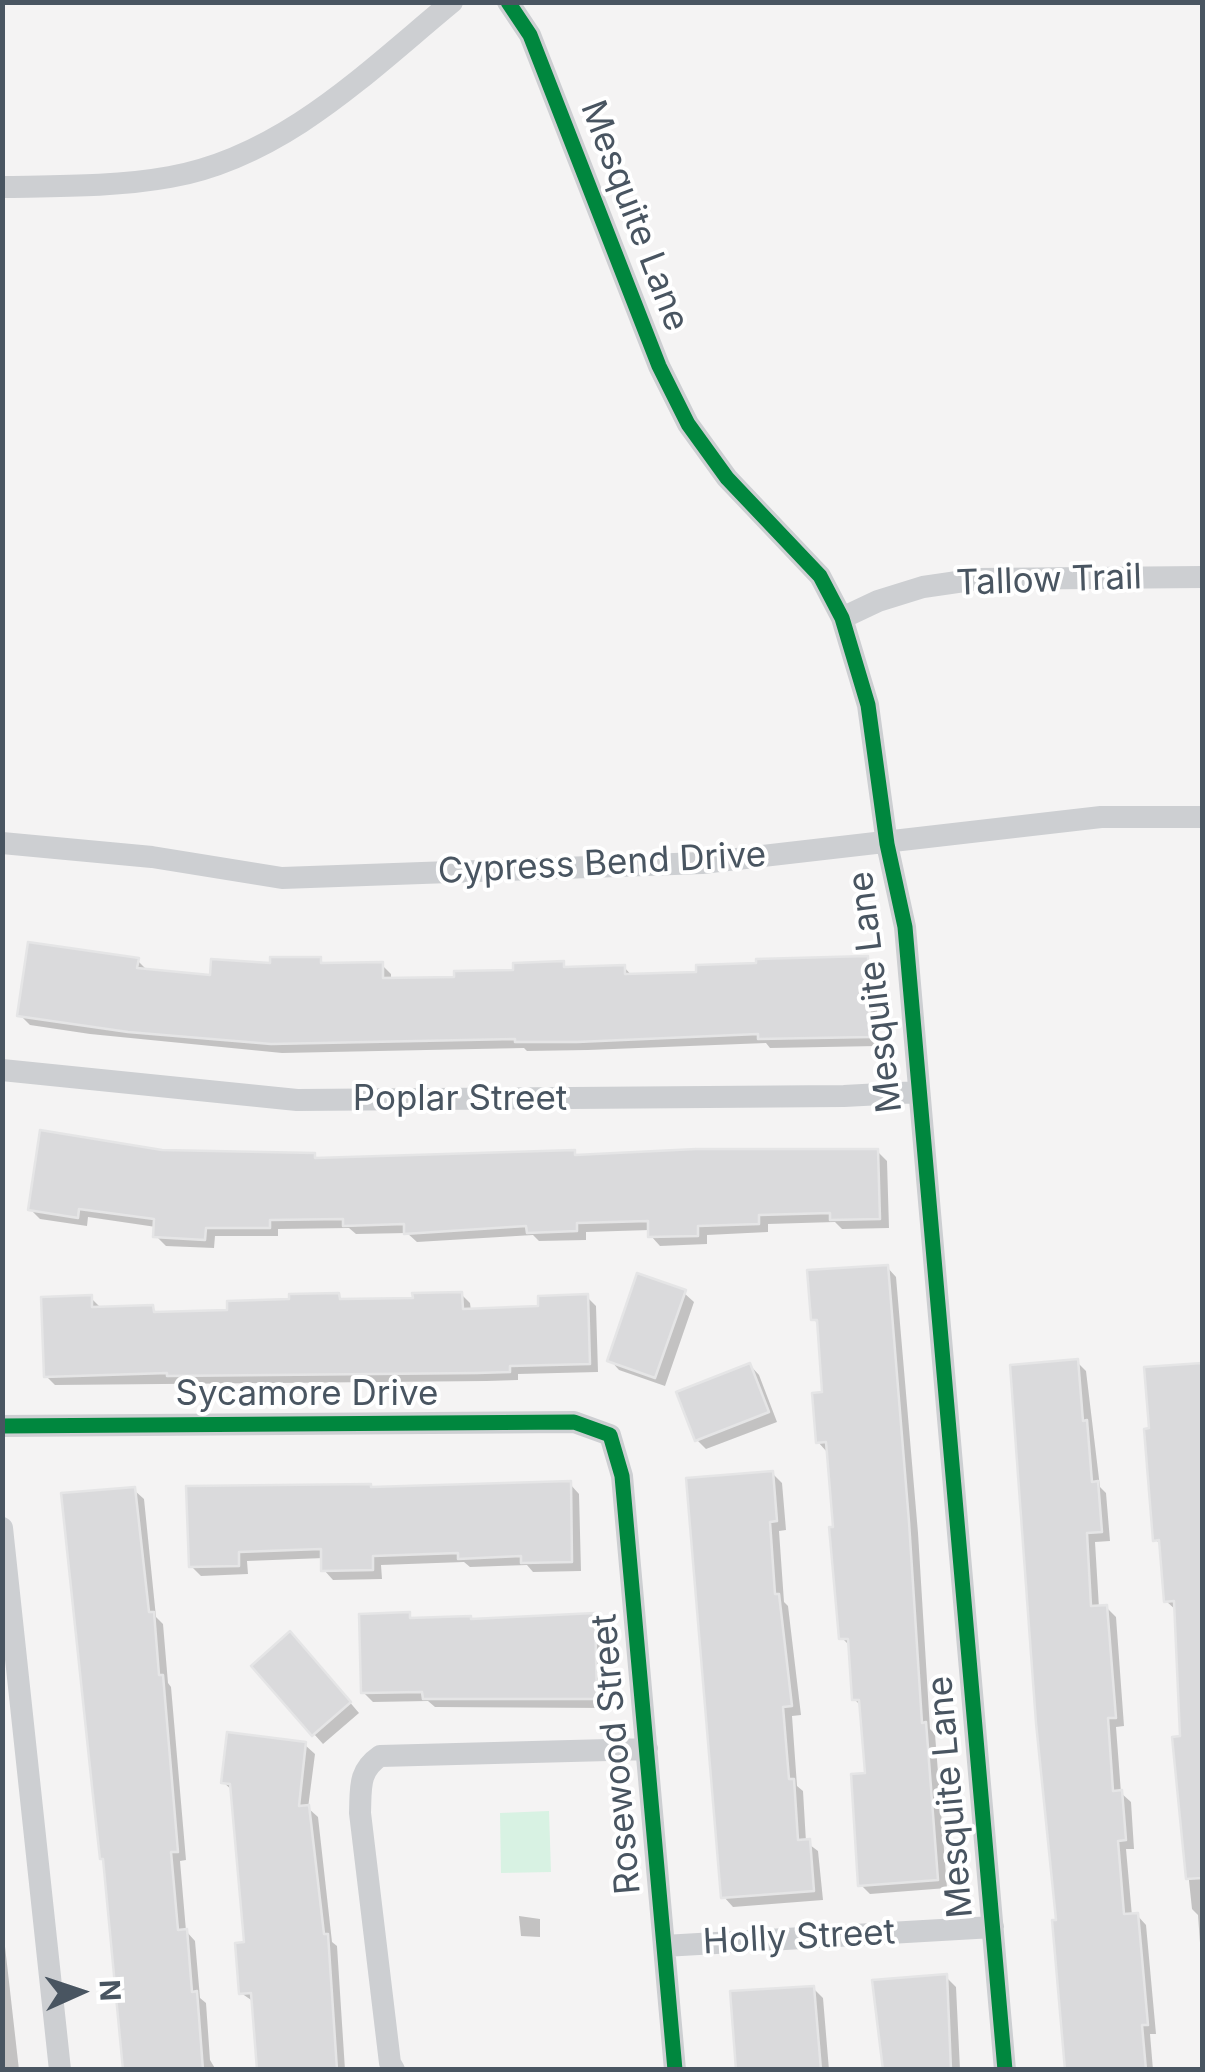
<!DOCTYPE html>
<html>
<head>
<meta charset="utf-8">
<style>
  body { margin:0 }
  #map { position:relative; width:1205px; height:2072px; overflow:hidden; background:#f4f3f3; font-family:Inter,sans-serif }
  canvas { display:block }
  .frame { position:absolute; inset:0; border:5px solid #495561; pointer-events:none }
  .north { position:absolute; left:30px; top:1942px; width:100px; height:100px; -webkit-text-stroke:8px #fff; paint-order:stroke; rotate:87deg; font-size:28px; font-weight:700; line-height:40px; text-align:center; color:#495561 }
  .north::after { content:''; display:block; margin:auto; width:35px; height:45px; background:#495561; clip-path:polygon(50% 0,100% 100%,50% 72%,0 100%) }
</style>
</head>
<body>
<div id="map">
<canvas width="1205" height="2072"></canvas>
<div class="frame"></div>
<div class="north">N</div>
</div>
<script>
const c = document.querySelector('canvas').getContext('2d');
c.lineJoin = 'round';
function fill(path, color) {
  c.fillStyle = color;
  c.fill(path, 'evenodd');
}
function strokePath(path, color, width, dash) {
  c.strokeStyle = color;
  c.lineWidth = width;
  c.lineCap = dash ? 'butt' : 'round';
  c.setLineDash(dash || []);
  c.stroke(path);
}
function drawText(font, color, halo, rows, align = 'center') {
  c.font = font + ' Inter,sans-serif';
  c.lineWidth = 8;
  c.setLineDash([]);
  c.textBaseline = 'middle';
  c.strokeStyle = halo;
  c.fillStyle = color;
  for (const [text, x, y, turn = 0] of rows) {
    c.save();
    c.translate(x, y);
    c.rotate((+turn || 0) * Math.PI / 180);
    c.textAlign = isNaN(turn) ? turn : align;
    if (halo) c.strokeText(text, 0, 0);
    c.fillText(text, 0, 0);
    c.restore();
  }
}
const green = new Path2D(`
  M549 1811 551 1872 501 1873 500 1813Z`);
const shadow = new Path2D(`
  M867 958 876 968 878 1046 770 1048 766 1043 588 1050 527 1051 524 1048 282 1053 90 1034 30 1025 20 1015 137 960 147 970 212 978 320 960 327 966 382 965 391 974V981L456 979 563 964 568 969 624 967 633 977 698 974Z
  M877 1151 887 1161 889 1228 842 1229 835 1222 768 1224V1232L707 1235V1244L660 1246 651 1236 650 1230 586 1232V1240L539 1241 533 1235 417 1242 407 1233 356 1234 349 1228 278 1229V1236H215L214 1248 166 1246 156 1236V1227L88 1217 87 1226 40 1219 30 1209 162 1153 314 1156 318 1160 574 1152 578 1157Z
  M887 1267 896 1277 918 1533 930 1729 935 1734 947 1888 870 1894 861 1885 867 1776 862 1707 854 1699 851 1647 842 1638 827 1452 818 1442 825 1394 820 1325 813 1319Z
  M684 1293 694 1302 665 1386 619 1370 610 1360Z
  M461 1294 470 1303 471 1311 541 1308 587 1297 596 1306 598 1372 518 1374V1380L487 1381 55 1385 46 1376 91 1298 100 1307 152 1308 159 1314 229 1313 338 1296 344 1302 415 1300Z
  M1077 1362 1086 1371 1100 1487 1106 1493 1110 1541 1095 1542 1099 1608 1106 1607 1116 1617 1124 1726 1116 1727 1121 1793 1131 1802 1134 1849H1126L1132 1916 1137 1915 1146 1925 1156 2034H1150L1153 2070H1068L1059 1922Z
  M750 1365 759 1375 777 1422 706 1449 697 1440Z
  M1202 1365V1971L1198 1915 1192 1909 1174 1739H1182L1177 1611 1166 1601 1162 1546 1155 1539 1147 1370Z
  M772 1473 782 1483 786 1530 779 1531 784 1602 788 1606 801 1715 792 1716 797 1786 803 1791 806 1842 818 1851 823 1900 733 1907 724 1897Z
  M570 1484 579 1494 581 1571 533 1572 527 1565 470 1567 464 1562 381 1565 382 1579 333 1580 324 1570V1558L247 1561 248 1574 201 1576 191 1566 373 1490Z
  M134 1490 144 1499 156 1617 163 1624 168 1683 171 1687 186 1860 180 1861 186 1931 195 1941 200 1998 206 2003 210 2060 216 2070H125Z
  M409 1615 414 1620 473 1621 594 1615 603 1625 606 1708 435 1707 428 1701 373 1702 363 1692Z
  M300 1644 359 1713 323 1744 314 1734Z
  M305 1745 315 1754 308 1808 318 1817 332 1942 337 1946 345 2070H258L254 2002 241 1993 247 1944 233 1791 223 1782Z
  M519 1916 540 1919V1937L521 1936Z
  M2 1920 19 2070H2Z
  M946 1977 956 1987 960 2070H885Z
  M813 1988 823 1998 829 2070H739Z`);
const building = new Path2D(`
  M28 942 139 958 137 968 210 975 211 959 270 963V957H321V963L383 962V978L454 977V971L513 970V963L564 961V967L625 965V974L696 972V965L756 963V959L868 956 870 1037 758 1039V1034L577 1042H515V1039L271 1044 128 1032 17 1016Z
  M40 1130 162 1150 315 1153V1158L575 1150V1155L696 1149H878L880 1219 830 1220V1213L759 1215V1224L698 1226V1236L648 1237V1221L577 1223V1231L527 1233 526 1226 404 1234V1224L343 1226V1219L270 1220V1228H206L205 1240 153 1237 154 1219 79 1209 78 1218 28 1210Z
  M888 1265 909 1522 922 1723 926 1722 938 1880 858 1886 851 1774 865 1773 859 1700H852L848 1639H839L829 1527H833L826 1442 816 1443 812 1393 822 1392 817 1320H811L807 1270Z
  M637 1273 686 1290 655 1378 607 1361Z
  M462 1292 463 1309 538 1306V1296L588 1294 590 1364 510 1366V1372L477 1373 167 1376V1373L44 1377 41 1297 92 1295V1307L153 1305 154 1312 227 1310V1301L289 1299V1294L339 1293 340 1299 413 1298 412 1293Z
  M1078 1359 1083 1421 1087 1420 1092 1482 1098 1481 1102 1532 1087 1533 1091 1606 1107 1605 1116 1718H1108L1113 1791 1122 1790 1126 1840 1118 1841 1124 1914 1138 1913 1148 2025H1142L1146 2070H1065L1052 1920H1056L1036 1723 1010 1365Z
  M750 1363 769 1412 695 1441 676 1392Z
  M1202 1363V1878L1186 1879 1172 1737 1180 1736 1174 1601 1164 1602 1159 1540 1153 1541 1144 1429 1149 1428 1144 1367Z
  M773 1471 777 1521 770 1522 775 1594H779L792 1706 783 1707 789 1779H794L798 1840 810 1839 814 1891 721 1898 686 1478Z
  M571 1481 572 1562 521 1563V1556L458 1559V1553L373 1556V1570L321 1571V1549L239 1552V1566L189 1567 186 1486 371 1484V1487Z
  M135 1487 149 1612H154L159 1675H163L178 1852H171L178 1930 187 1929 192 1992 197 1991 203 2070H123L103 1859H100L93 1796 61 1493Z
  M410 1612V1618L471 1616V1619L595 1613 597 1699H423L422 1692 361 1693 359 1614Z
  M290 1631 351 1702 312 1736 251 1666Z
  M227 1732 306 1742 299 1806 309 1805 324 1934H328L337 2070H257L251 1993 239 1994 235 1943 244 1942 230 1784 221 1783Z
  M947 1974 951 2070H883L872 1980Z
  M814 1986 821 2070H736L730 1991Z`);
const street = new Path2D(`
  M508 2 530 35 659 366 688 424 727 478 820 576 842 618 868 705 887 844 905 927 1005 2070
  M2 187C58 186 115 187 170 177 283 157 367 72 452 2
  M842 618 878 601 923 587 978 579 1202 577
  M2 843 152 857 282 878 702 863 1101 817H1202
  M2 1070 297 1100 844 1096 919 1092
  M2 1426 574 1422 610 1435 622 1476 675 2070
  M2 1528 60 2070
  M664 1946 993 1927
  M394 2070 390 2063 360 1813C361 1788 358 1771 380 1756L647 1749`);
const cycleway = new Path2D(`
  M508 2 530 35 659 366 688 424 727 478 820 576 842 618 868 705 887 844 905 927 1005 2070
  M2 1426 574 1422 610 1435 622 1476 675 2070`);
const streetNames = [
  ["Mesquite Lane",634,216,69],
  ["Tallow Trail",1049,581,-2],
  ["Cypress Bend Drive",602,864,-3],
  ["Mesquite Lane",876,992,-97],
  ["Poplar Street",460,1099],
  ["Sycamore Drive",307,1394],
  ["Rosewood Street",617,1754,-95],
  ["Mesquite Lane",951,1797,-95],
  ["Holly Street",799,1938,-3]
];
fill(green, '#d8f2e3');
fill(shadow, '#0003');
fill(building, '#dadadc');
strokePath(building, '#e5e5e6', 2.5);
strokePath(street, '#cdcfd2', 22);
strokePath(cycleway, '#00873e', 15);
drawText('35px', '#495561', '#fff', streetNames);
</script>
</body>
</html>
